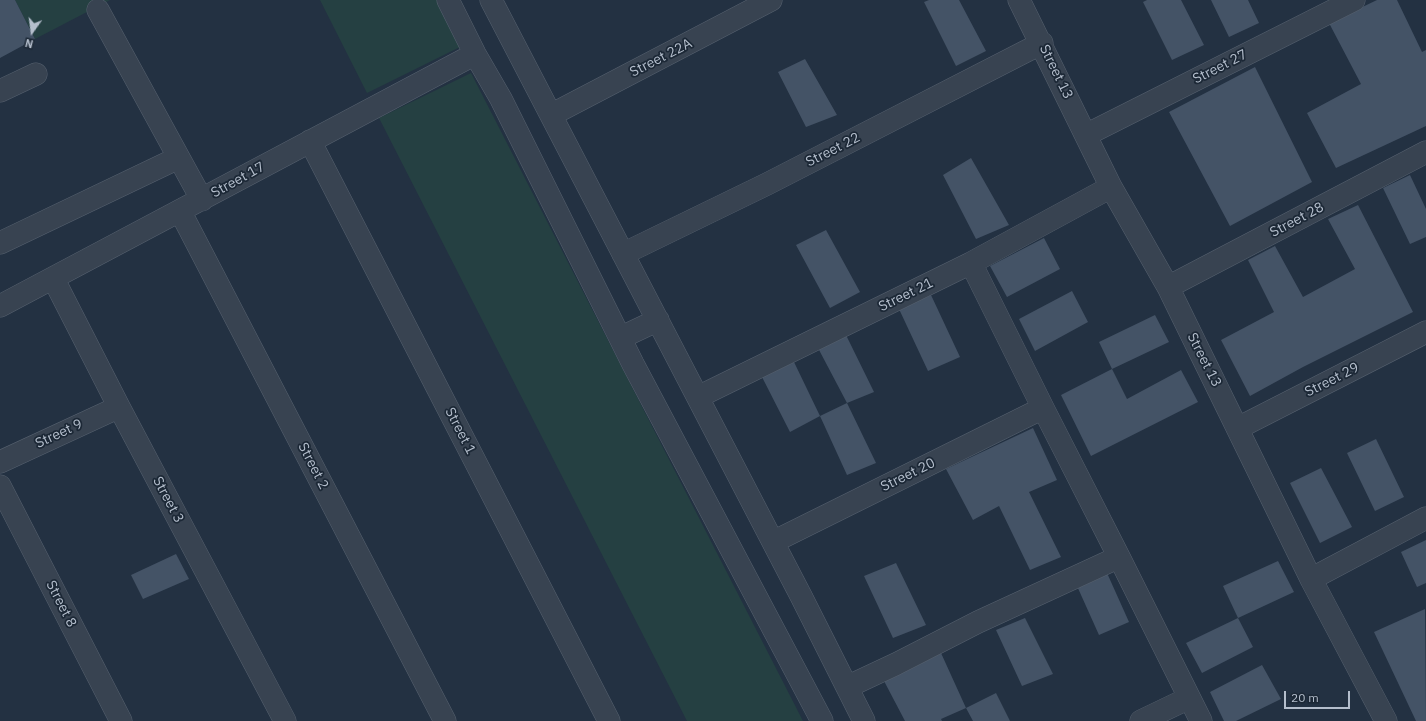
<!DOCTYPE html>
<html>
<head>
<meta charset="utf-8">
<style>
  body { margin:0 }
  #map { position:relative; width:1426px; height:721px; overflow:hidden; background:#233142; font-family:"IBM Plex Sans",sans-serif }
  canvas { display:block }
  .north { position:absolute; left:12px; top:12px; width:40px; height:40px; -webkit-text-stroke:3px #1c2836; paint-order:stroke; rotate:194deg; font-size:11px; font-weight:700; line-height:16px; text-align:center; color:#b4becc }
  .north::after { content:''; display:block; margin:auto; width:14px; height:18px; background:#b4becc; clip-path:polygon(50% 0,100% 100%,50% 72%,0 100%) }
  .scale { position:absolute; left:1284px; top:691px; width:66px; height:18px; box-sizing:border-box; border:2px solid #b4becc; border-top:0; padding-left:5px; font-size:12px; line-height:14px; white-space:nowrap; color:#b4becc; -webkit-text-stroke:3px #1c2836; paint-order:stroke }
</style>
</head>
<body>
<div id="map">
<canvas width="1426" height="721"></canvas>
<div class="north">N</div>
<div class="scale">20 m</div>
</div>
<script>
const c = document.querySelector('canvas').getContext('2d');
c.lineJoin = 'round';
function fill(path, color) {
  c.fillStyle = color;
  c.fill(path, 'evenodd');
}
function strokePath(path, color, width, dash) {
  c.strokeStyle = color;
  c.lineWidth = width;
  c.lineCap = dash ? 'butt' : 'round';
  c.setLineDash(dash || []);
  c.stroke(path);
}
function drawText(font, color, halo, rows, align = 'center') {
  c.font = font + ' "IBM Plex Sans",sans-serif';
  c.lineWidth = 3.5;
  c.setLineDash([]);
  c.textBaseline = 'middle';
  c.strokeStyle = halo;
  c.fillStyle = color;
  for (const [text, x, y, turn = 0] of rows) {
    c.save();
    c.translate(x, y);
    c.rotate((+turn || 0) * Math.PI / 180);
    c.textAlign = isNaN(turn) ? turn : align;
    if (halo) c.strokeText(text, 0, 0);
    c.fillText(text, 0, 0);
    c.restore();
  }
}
const green = new Path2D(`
  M15 0H110L35 39Z
  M320 0H438L462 46 367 93Z
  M471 73 803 721H687L379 118Z`);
const building = new Path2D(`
  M0 0H15L35 39 0 58Z
  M929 0H959L986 51 956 66 924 2Z
  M1147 0H1181L1204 45 1172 60 1143 2Z
  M1211 0H1248L1259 23 1229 37Z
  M1377 0H1397L1422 52 1426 50V126L1336 168 1307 113 1361 84 1329 23Z
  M805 59 837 115 806 127 778 72Z
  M1255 67 1312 182 1230 226 1169 112Z
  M971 158 1009 225 976 239 943 175Z
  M1410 175 1426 209V237L1410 244 1383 188Z
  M1358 205 1413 312 1303 367 1250 396 1221 340 1274 312 1248 260 1275 246 1303 297 1355 269 1328 219Z
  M826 230 860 292 830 308 796 245Z
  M1044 238 1060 269 1007 297 990 266Z
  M1072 291 1088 322 1035 351 1019 319Z
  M931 295 960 357 928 371 899 309Z
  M1155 315 1169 342 1112 369 1127 399 1181 370 1198 402 1091 456 1061 395 1112 369 1099 342Z
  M846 335 874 392 847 403 818 348Z
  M794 362 820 416 847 403 876 463 847 475 820 416 790 432 762 377Z
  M1033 428 1057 480 1029 492 1061 557 1030 570 999 506 973 520 946 469Z
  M1376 439 1404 497 1375 511 1347 453Z
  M1321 468 1352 527 1320 543 1290 483Z
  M1426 540V583L1417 587 1401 552Z
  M176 554 189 579 143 599 131 575Z
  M1278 561 1294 592 1238 618 1223 586Z
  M896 563 926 625 893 638 864 576Z
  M1107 573 1129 622 1099 635 1077 586Z
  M1425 609 1426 721H1416L1374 632Z
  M1025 618 1053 674 1022 686 996 630Z
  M1238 618 1253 647 1202 673 1186 643Z
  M941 653 966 708 941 719 942 721H905L884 681Z
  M1262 665 1281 699 1236 721H1224L1210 692Z
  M996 693 1010 721H973L966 708Z`);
const minor = new Path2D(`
  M448 0 475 54 501 99 633 364 822 721
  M491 0 801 596 864 721
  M1019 0 1111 187 1168 287 1311 579 1386 721
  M98 10 202 200
  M0 91 36 74
  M551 115 771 0
  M1086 135 1354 0
  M310 141 609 721
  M180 211 445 721
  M0 243 178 158
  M623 254 767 184 1042 43
  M971 263 1043 408 1119 557 1201 721
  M53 278 119 407 285 721
  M1168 287 1426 152
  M0 306 475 54
  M620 338 658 320
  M698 397 971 263 1111 187
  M1238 428 1426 332
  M0 462 119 407
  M0 486 121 721
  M773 542 1043 408
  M1311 579 1426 518
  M847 687 896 664 978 622 1119 557
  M1141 721 1189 698`);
const streetNames = [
  ["Street 22A",661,58,-27],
  ["Street 27",1220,67,-27],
  ["Street 13",1056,72,64],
  ["Street 22",833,150,-27],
  ["Street 17",238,180,-29],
  ["Street 28",1297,220,-28],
  ["Street 21",906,295,-26],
  ["Street 13",1204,360,63],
  ["Street 29",1332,380,-27],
  ["Street 1",460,431,63],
  ["Street 9",59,434,-25],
  ["Street 2",313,466,63],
  ["Street 20",908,475,-26],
  ["Street 3",168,500,62],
  ["Street 8",61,604,63]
];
fill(green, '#254042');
fill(building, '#445366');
strokePath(minor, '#56616f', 23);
strokePath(minor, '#384351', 22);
drawText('14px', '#b4becc', '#1c2836', streetNames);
</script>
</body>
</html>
